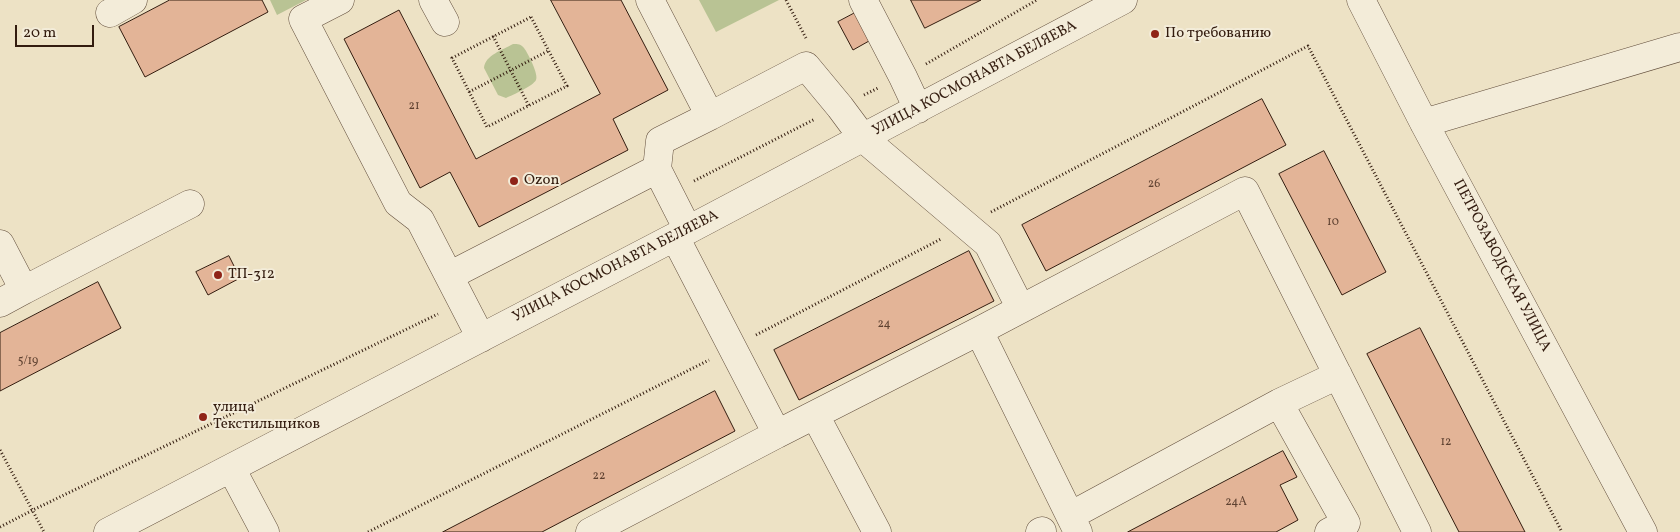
<!DOCTYPE html>
<html>
<head>
<meta charset="utf-8">
<style>
  body { margin:0 }
  #map { position:relative; width:1680px; height:532px; overflow:hidden; background:#ede2c5; font-family:Vollkorn,serif }
  canvas { display:block }
  .scale { position:absolute; left:15px; top:25px; width:79px; height:22px; box-sizing:border-box; border:2px solid #331c0f; border-top:0; padding-left:6px; font-size:15px; line-height:18px; white-space:nowrap; color:#331c0f; -webkit-text-stroke:4px #f3ecd9; paint-order:stroke }
</style>
</head>
<body>
<div id="map">
<canvas width="1680" height="532"></canvas>
<div class="scale">20 m</div>
</div>
<script>
const c = document.querySelector('canvas').getContext('2d');
c.lineJoin = 'round';
function fill(path, color) {
  c.fillStyle = color;
  c.fill(path, 'evenodd');
}
function strokePath(path, color, width, dash) {
  c.strokeStyle = color;
  c.lineWidth = width;
  c.lineCap = dash ? 'butt' : 'round';
  c.setLineDash(dash || []);
  c.stroke(path);
}
function drawText(font, color, halo, rows, align = 'center') {
  c.font = font + ' Vollkorn,serif';
  c.lineWidth = 4;
  c.setLineDash([]);
  c.textBaseline = 'middle';
  c.strokeStyle = halo;
  c.fillStyle = color;
  for (const [text, x, y, turn = 0] of rows) {
    c.save();
    c.translate(x, y);
    c.rotate((+turn || 0) * Math.PI / 180);
    c.textAlign = isNaN(turn) ? turn : align;
    if (halo) c.strokeText(text, 0, 0);
    c.fillText(text, 0, 0);
    c.restore();
  }
}
const green = new Path2D(`
  M270 0H306L277 15Z
  M699 0H779L716 32Z
  M513 44C518 44 521 44 524 48 528 53 539 75 536 80 533 86 513 95 506 98L498 95 484 68C485 55 503 50 513 44Z`);
const building = new Path2D(`
  M170 0H262L268 12 145 77 119 27Z
  M551 0H621L668 90 613 119 628 150 479 227 450 172 420 188 344 39 399 10 476 159 600 94Z
  M911 0H981L925 28Z
  M855 13 869 41 853 50 838 22Z
  M1262 99 1286 145 1046 271 1022 225Z
  M1324 151 1386 272 1342 295 1279 174Z
  M969 251 994 301 799 400 774 350Z
  M229 256 240 278 208 295 196 272Z
  M98 282 121 328 0 391V333Z
  M1420 328 1525 532H1459L1367 354Z
  M715 391 735 431 561 522 542 532H443Z
  M1283 451 1297 477 1280 485 1298 520 1276 532H1128Z`);
const path = new Path2D(`
  M786 0 807 40
  M531 17 567 86 487 127 452 58Z
  M493 36 529 106
  M926 64 1037 0
  M469 92 548 51
  M864 95 878 88
  M694 181 815 119
  M991 212 1308 46 1562 532
  M756 335 941 239
  M0 450 44 532
  M0 527 33 510 438 314
  M368 532 709 360`);
const minor = new Path2D(`
  M340 0 303 19 398 203 420 220 481 338
  M433 0 445 22
  M650 0 710 116 806 66 840 107 863 138 988 244 1021 309
  M863 0 903 77 918 109
  M1361 0 1424 123 1643 532
  M110 13 133 0
  M1424 123 1680 47
  M688 230 657 169 660 141 710 116
  M675 237 777 434 979 331 1245 191 1417 532
  M0 244 24 290 0 303
  M449 276 657 169
  M24 290 190 204
  M979 331 1078 532
  M1279 403 1346 523 1329 532
  M815 415 877 532
  M231 468 265 532
  M1070 516 1279 403 1338 375
  M108 532 688 230 1123 0
  M590 532 777 434
  M1040 532 1042 531`);
const markers = [
  [1155,34,5,"#8f2418"],
  [514,181,5,"#8f2418"],
  [218,275,5,"#8f2418"],
  [203,417,5,"#8f2418"]
];
const numberNames = [
  ["21",414,107],
  ["26",1154,185],
  ["10",1333,223],
  ["24",884,325],
  ["5/19",28,362],
  ["12",1446,443],
  ["22",599,477],
  ["24А",1236,503]
];
const poiNames = [
  ["По требованию",1165,34],
  ["Ozon",524,181],
  ["ТП-312",228,275],
  ["улица",213,408],
  ["Текстильщиков",213,425]
];
const streetNames = [
  ["УЛИЦА КОСМОНАВТА БЕЛЯЕВА",975,79,-28],
  ["ПЕТРОЗАВОДСКАЯ УЛИЦА",1501,266,62],
  ["УЛИЦА КОСМОНАВТА БЕЛЯЕВА",616,267,-27]
];
fill(green, '#b9c394');
fill(building, '#e3b497');
strokePath(building, '#331c0f', 1);
strokePath(minor, '#624e3c', 29);
strokePath(path, '#331c0f', 3, [1, 2.5]);
strokePath(minor, '#f3ecd9', 28);
for (const [x, y, r, color] of markers) {
  const dot = new Path2D();
  dot.arc(x, y, r, 0, 2 * Math.PI);
  c.fillStyle = color;
  c.fill(dot);
  strokePath(dot, '#f3ecd9', 2);
}
drawText('12px', '#5f4231', null, numberNames);
drawText('15px', '#331c0f', '#f3ecd9', poiNames, 'left');
drawText('15px', '#331c0f', '#f3ecd9', streetNames);
</script>
</body>
</html>
